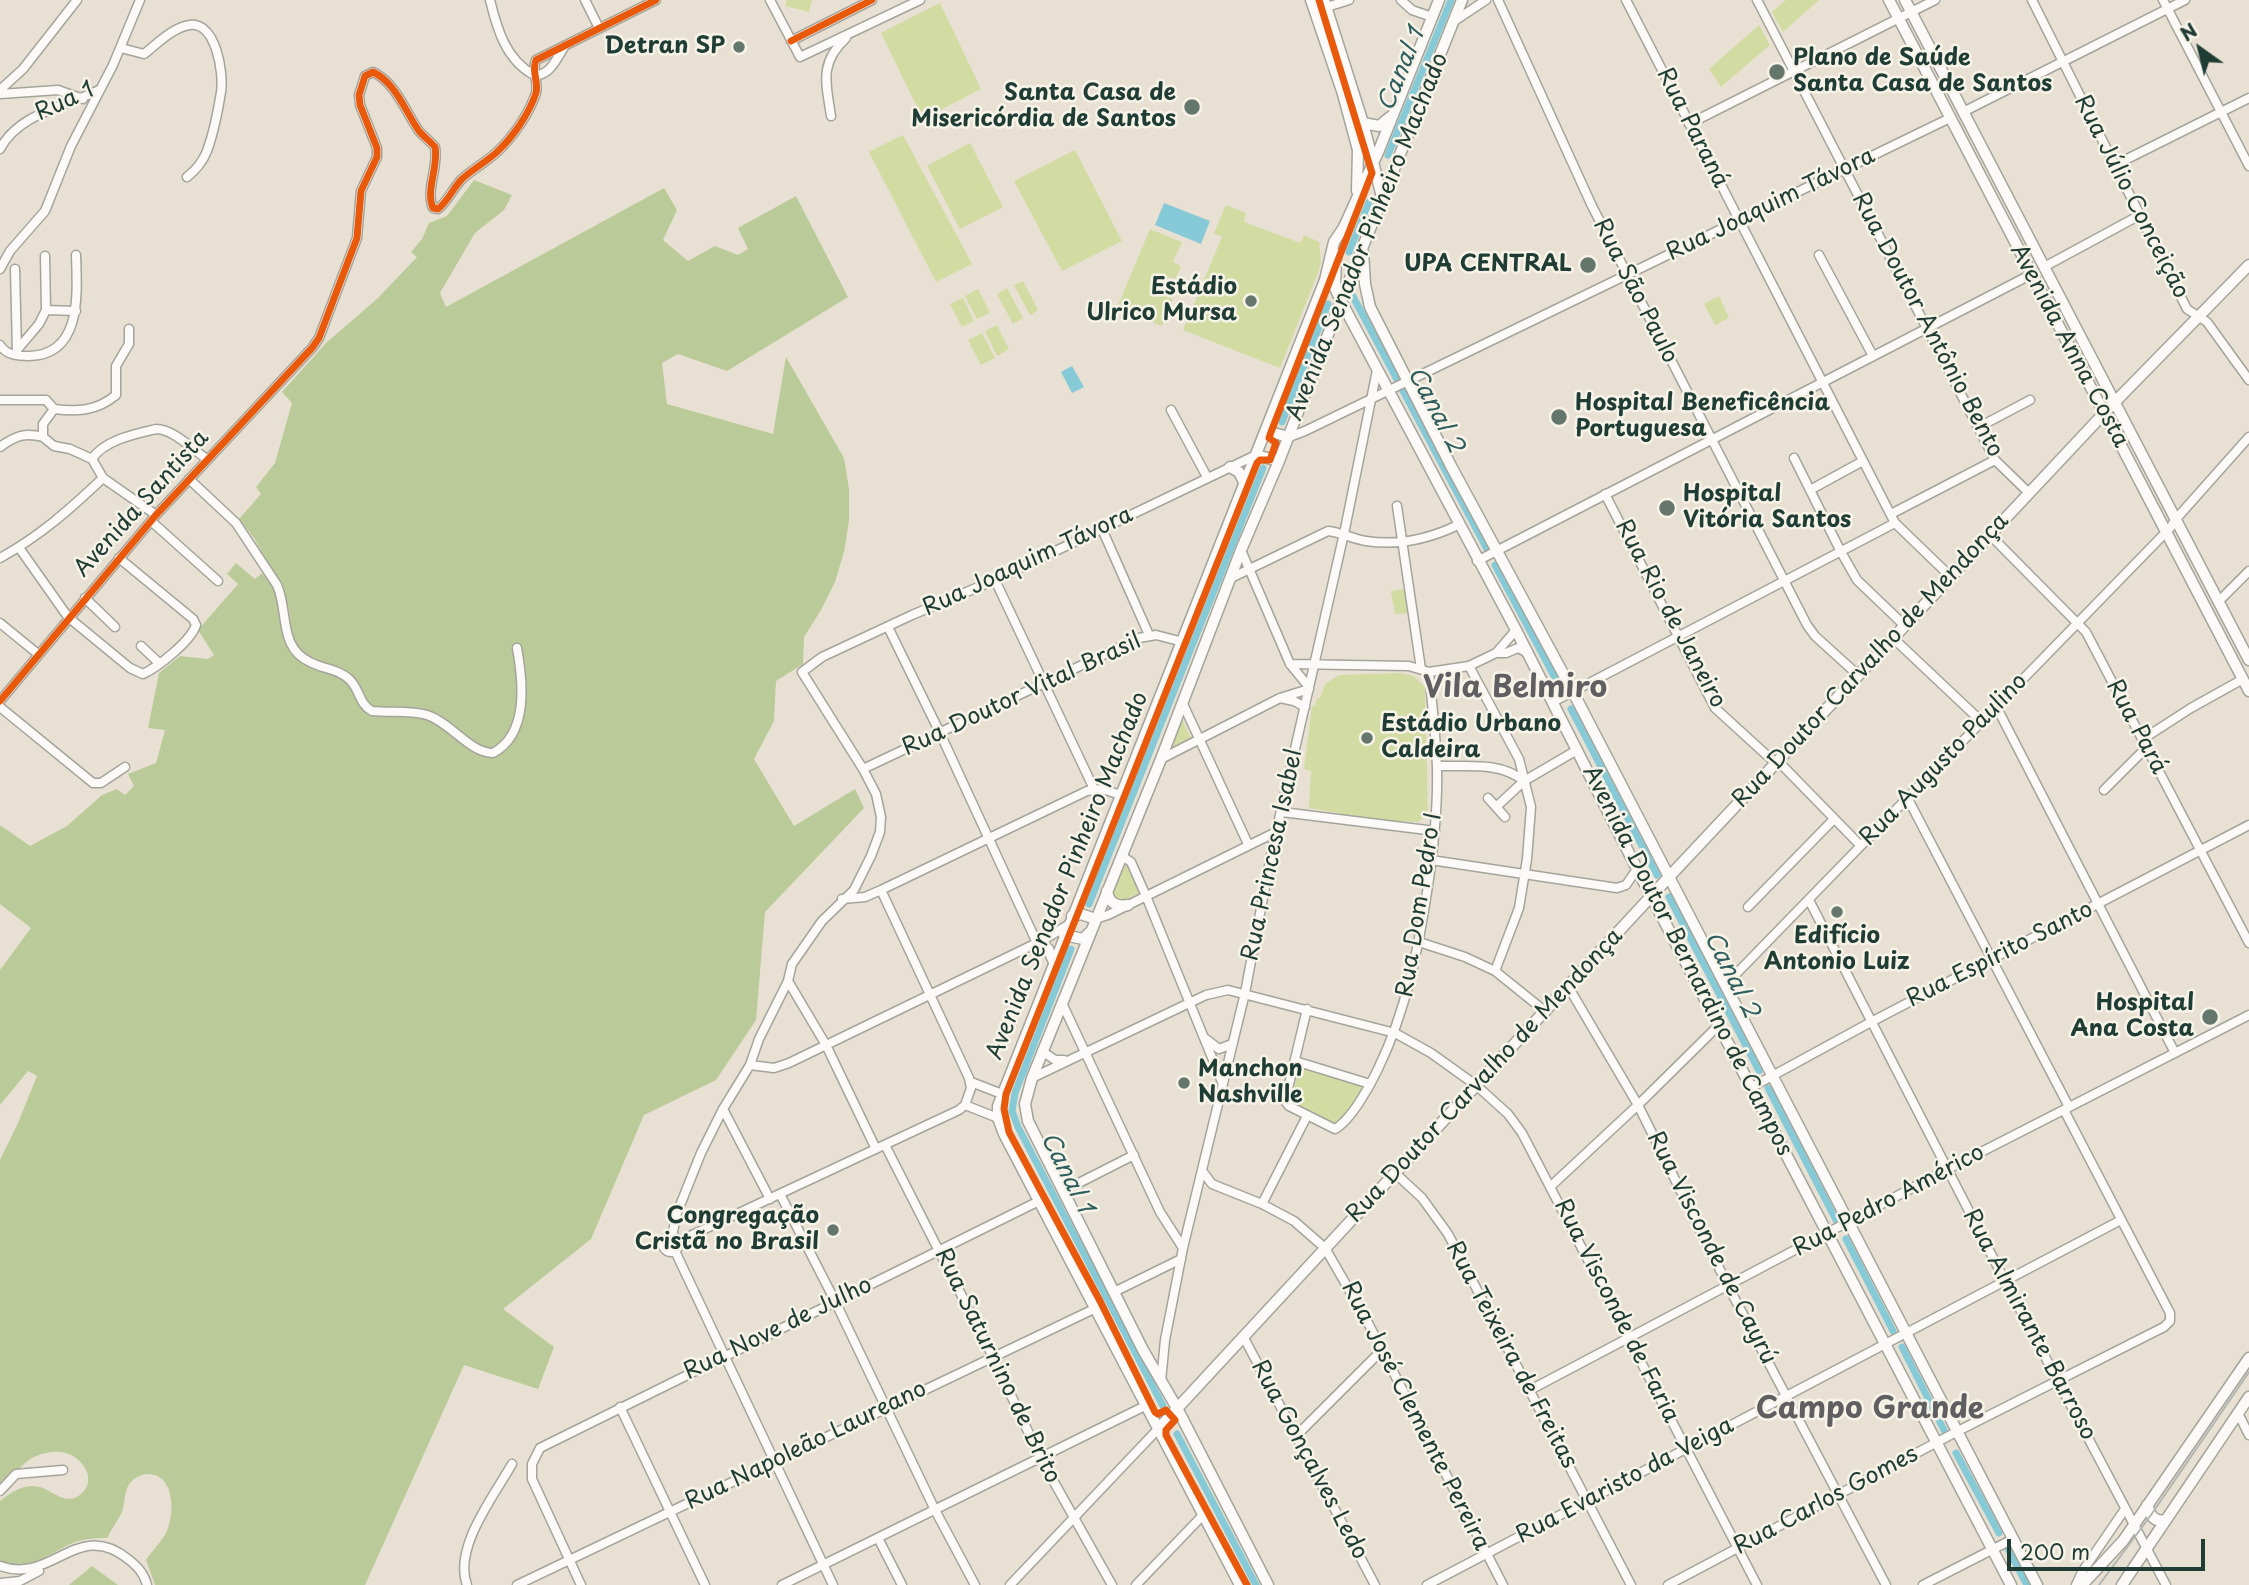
<!DOCTYPE html>
<html>
<head>
<meta charset="utf-8">
<style>
  body { margin:0 }
  #map { position:relative; width:2249px; height:1585px; overflow:hidden; background:#e8e1d3; font-family:"Playpen Sans",sans-serif }
  canvas { display:block }
  .north { position:absolute; left:2165px; top:14px; width:70px; height:70px; -webkit-text-stroke:5px #f7f3e8; paint-order:stroke; rotate:326deg; font-size:19px; font-weight:700; line-height:28px; text-align:center; color:#1f3d34 }
  .north::after { content:''; display:block; margin:auto; width:24px; height:32px; background:#1f3d34; clip-path:polygon(50% 0,100% 100%,50% 72%,0 100%) }
  .scale { position:absolute; left:2007px; top:1539px; width:198px; height:32px; box-sizing:border-box; border:4px solid #1f3d34; border-top:0; padding-left:9px; font-size:21px; line-height:24px; white-space:nowrap; color:#1f3d34; -webkit-text-stroke:5px #f7f3e8; paint-order:stroke }
</style>
</head>
<body>
<div id="map">
<canvas width="2249" height="1585"></canvas>
<div class="north">N</div>
<div class="scale">200 m</div>
</div>
<script>
const c = document.querySelector('canvas').getContext('2d');
c.lineJoin = 'round';
function fill(path, color) {
  c.fillStyle = color;
  c.fill(path, 'evenodd');
}
function strokePath(path, color, width, dash) {
  c.strokeStyle = color;
  c.lineWidth = width;
  c.lineCap = dash ? 'butt' : 'round';
  c.setLineDash(dash || []);
  c.stroke(path);
}
function drawText(font, color, halo, rows, align = 'center') {
  c.font = font + ' "Playpen Sans",sans-serif';
  c.lineWidth = 5;
  c.setLineDash([]);
  c.textBaseline = 'middle';
  c.strokeStyle = halo;
  c.fillStyle = color;
  for (const [text, x, y, turn = 0] of rows) {
    c.save();
    c.translate(x, y);
    c.rotate((+turn || 0) * Math.PI / 180);
    c.textAlign = isNaN(turn) ? turn : align;
    if (halo) c.strokeText(text, 0, 0);
    c.fillText(text, 0, 0);
    c.restore();
  }
}
const green = new Path2D(`
  M787 0H812L809 12 785 6Z
  M1786 0H1819L1783 32 1772 12Z
  M940 3 981 89 923 119 881 33Z
  M1759 25 1770 45 1721 87 1709 69Z
  M903 135 972 264 936 282 869 152Z
  M970 143 1003 207 960 229 927 166Z
  M1075 150 1122 241 1062 271 1014 181Z
  M1226 205 1246 213 1244 222 1300 243 1304 235 1319 242 1321 263 1318 273 1280 368 1183 330 1222 237 1214 233Z
  M1150 229 1182 242 1173 262 1181 266 1175 279 1168 277 1161 295 1173 299 1162 326 1117 308Z
  M1023 281 1038 310 1030 315 1014 285Z
  M1007 288 1023 318 1013 324 997 294Z
  M978 289 990 313 977 319 965 296Z
  M1719 296 1729 318 1715 325 1704 304Z
  M963 298 974 321 962 327 950 304Z
  M997 325 1009 349 997 356 985 331Z
  M982 333 995 358 981 365 968 340Z
  M1405 589 1408 613 1395 614 1391 591Z
  M1401 673 1414 676 1425 687 1428 814 1418 822 1340 818V813L1309 808 1311 771 1304 769 1312 706H1315L1317 698H1320L1325 684 1339 675Z
  M1182 720 1191 738 1172 747Z
  M1124 859 1139 893 1122 901 1114 898 1112 889Z
  M1300 1067 1366 1086 1336 1124 1290 1100Z`);
const forest = new Path2D(`
  M474 180 512 195 504 210 475 233 440 293 446 307 664 188 677 210 663 240 688 261 715 246 738 255 748 249 738 228 796 196 848 297 727 371 678 354 662 363 667 404 773 434 786 357 844 458 849 489V521L844 552 835 582 821 610 804 637 803 664 776 681 774 721 754 759 794 826 855 789 864 808 765 912 756 1020 716 1080 644 1115 591 1239 503 1309 554 1347 538 1389 464 1365 365 1585H155L146 1560C152 1551 161 1542 166 1533 175 1515 175 1475 149 1474 142 1474 135 1477 130 1483 123 1492 126 1504 121 1514 117 1522 111 1530 107 1538 93 1538 80 1539 68 1545 44 1557 28 1571 0 1561V1501C11 1492 25 1483 40 1487 54 1491 68 1509 84 1491 96 1477 81 1457 66 1453 57 1450 42 1453 34 1457 21 1463 10 1482 0 1492V1160L18 1123 37 1076 28 1071 0 1105V970L31 928 0 904V825L30 846 67 826 102 795 117 789 125 795 134 786 128 774 156 763 165 730 148 728 159 673 180 656 208 659 214 655 198 630 238 584 227 574 236 563 255 579 262 573 280 594 291 619 283 585 271 569 254 538 239 519 261 494 256 487 275 463 292 403 282 392 326 343 378 298 417 257 411 252 422 239 429 223 447 216Z
  M92 1566 118 1585H69Z`);
const water = new Path2D(`
  M1164 203 1210 221 1201 244 1155 225Z
  M1072 366 1084 387 1072 393 1061 372Z`);
const canal = new Path2D(`
  M1388 155 1451 0
  M1349 252 1369 202
  M1349 289 1487 549
  M1282 422 1328 304
  M1495 565 1561 689
  M1571 709 1657 875
  M1669 897 1759 1071
  M1089 904 1263 468
  M1071 949 1015 1093 1012 1111 1018 1127 1163 1406
  M1768 1088 1837 1222
  M1846 1239 1893 1331
  M1902 1347 1947 1436
  M1177 1434 1256 1585
  M1956 1453 1999 1533
  M2008 1549 2027 1585`);
const minor = new Path2D(`
  M490 0C497 29 506 60 534 75
  M585 0 599 28
  M770 0 800 57 920 0
  M1401 0 1412 10 1432 17
  M1498 0 1592 206 1807 625 1815 636 1858 675
  M1626 0 1895 523 1951 577
  M1757 0 1995 460 2029 493
  M2032 0 2187 309 2207 322 2249 380
  M2163 0 2249 166
  M1327 7 1349 0
  M1453 22 1486 0
  M791 41 872 0
  M121 48 144 54C157 44 173 27 190 25 216 22 224 73 221 92 218 111 214 132 207 151 203 161 196 170 187 177
  M534 75C550 77 557 57 565 46
  M0 90 23 69 77 0
  M0 94 58 90 83 99
  M1963 112 2185 0
  M831 116C826 83 819 63 846 38
  M1689 124 1935 0
  M0 149C19 113 65 107 99 90
  M2115 165 2249 98
  M1819 255 1873 356
  M2044 267 2140 215
  M0 269 10 251 45 211 71 146 113 65 140 0
  M15 269 17 352
  M46 310 76 311
  M0 345C6 355 18 356 29 356 83 355 77 292 76 255
  M17 350 39 324 46 310 45 256
  M0 400H46L54 409
  M54 409 43 424V437L54 446 70 449 92 459 103 478 156 515
  M54 409C77 412 97 411 116 395V366L129 344V329
  M1171 410 1207 477
  M1979 427 2030 400
  M1289 437 1305 431 1950 118
  M0 447C15 436 25 432 43 437
  M1794 458 1841 552 1857 580 1905 626
  M92 459C104 440 135 434 156 429 173 429 192 449 207 459
  M189 479 236 523 277 585C289 612 278 647 310 662 323 669 339 669 350 680 360 690 359 704 372 711 390 713 410 710 427 715 451 723 470 753 493 753 529 734 523 681 517 648
  M1810 490 1863 461
  M1605 494 1715 708 1772 760 1778 761 1860 845
  M1397 506 1421 669
  M1891 514 1995 460
  M151 521 218 581
  M1102 529 1149 635
  M1990 535 2086 632 2249 943
  M20 549 68 617 130 668 143 674C158 667 191 641 196 625L193 619 119 558
  M1241 550 1290 664 1309 687
  M0 558C40 536 69 510 103 478
  M1477 561 2032 274
  M1231 578 1328 531C1340 532 1353 539 1366 541 1398 546 1429 539 1458 525
  M995 580 1094 789
  M85 598 115 627
  M2219 601 2249 571
  M0 623 38 654
  M888 627 940 733 1037 943
  M1893 638 1981 721
  M141 646 159 663
  M1496 653 1516 630
  M1290 664 1409 666 1429 672 1469 666 1496 653H1506L1518 648 1528 653
  M1469 666 1519 759 1531 807 1527 859 1519 908 1495 971
  M1280 698 1294 701 1305 707
  M0 701 156 515 312 348 319 338 357 238 361 191 377 157V148L360 105 359 95 365 76 373 72C396 83 405 111 419 131 424 137 430 141 435 147 439 167 425 190 433 208L438 209C448 201 453 188 462 179 473 169 486 162 497 152 513 137 529 114 536 93 539 81 531 72 536 60L656 0
  M1553 702 1895 523
  M1183 704 1248 844
  M1996 706 2175 1053
  M0 707 93 783H101L125 767
  M2143 739 2191 708 2243 679
  M1161 759 1280 698 1309 689
  M1437 766C1466 767 1500 761 1524 781L1577 750
  M863 769 1139 638 1156 635 1183 642
  M2104 790 2147 747
  M1907 797 2069 1107
  M1488 798 1505 817
  M1496 807 1524 781
  M1282 812 1435 831
  M1122 856 1131 862 1146 896 1222 1082
  M1431 860 1617 888 1626 885 1637 869
  M881 890 969 1078 971 1088 965 1105
  M842 899 865 897 881 890 1087 791 1102 789 1121 795
  M1809 900 2005 1281 2166 1585
  M1748 907 1834 819
  M1095 919 1108 915 1276 832
  M1419 942 1465 957 1495 971 1546 1012
  M1717 969 1726 974 1737 973 2170 528 2176 519 2249 437
  M788 981 826 1045 876 1149
  M1569 988 1638 1105 1728 1286 1886 1585
  M1062 1003 1160 1212 1183 1248
  M1307 1009 1285 1101 1289 1106 1335 1129C1351 1120 1370 1086 1378 1069 1407 1009 1419 946 1429 879 1434 843 1438 805 1437 768 1436 736 1432 704 1429 672
  M1206 1039 1219 1049 1232 1044
  M1042 1051 1055 1060H1064
  M1295 1061 1370 1084
  M750 1065 774 1068 789 1063 1045 939 1068 925
  M1032 1078 1206 995 1228 990 1395 1033 1431 1053 1477 1086 1508 1114 1522 1133 1757 1585
  M971 1082 1002 1094
  M1752 1087 1871 1022 2249 825
  M965 1105 998 1118
  M723 1109 770 1199
  M885 1145 993 1357 1041 1459 1112 1585
  M1203 1172 1212 1184 1262 1204 1294 1221 1325 1248 1366 1319 1503 1585
  M1395 1173 1422 1198 1448 1234 1631 1585
  M1551 1186 1638 1105 1719 1025
  M1063 1191 1134 1155
  M780 1194 835 1301 935 1510 975 1585
  M1262 1204 1307 1116
  M663 1244a8 8 0 1 1 16 0a8 8 0 1 1-16 0Z
  M672 1236 677 1213 701 1153 723 1109 750 1065 759 1039 788 981 792 964 822 921 854 890 871 856 880 832 881 817 876 794 863 769 802 672 822 657 912 615 995 580 1256 455
  M679 1241 959 1110 965 1105
  M675 1251 833 1585
  M1114 1292 1181 1259
  M1243 1336 1375 1585
  M1161 1381 1165 1340 1183 1248 1245 993 1272 850 1345 529 1377 370
  M1530 1390 1948 1169 2249 1015
  M620 1407 705 1585
  M2238 1413 2249 1435
  M1296 1436 1382 1350
  M0 1491 16 1474 63 1470
  M878 1538 902 1585
  M0 1566C52 1585 77 1518 128 1559 137 1566 144 1573 147 1585
  M0 1583 20 1581 39 1571
  M467 1585C453 1548 494 1496 512 1464
  M517 1585 1096 1308
  M581 1585 532 1479V1464L540 1448 1039 1201
  M782 1585 1147 1405
  M1010 1585 1159 1428
  M1136 1585 1204 1514
  M1427 1585 2121 1220
  M1668 1585 1958 1431 2164 1327 2170 1321V1313L2064 1110
  M1923 1585 2013 1539
  M2076 1585 2082 1572 2125 1509`);
const major = new Path2D(`
  M1311 0 1343 94 1358 150 1357 191
  M1324 0 1363 123 1382 197
  M1889 0 2249 691
  M1905 0 2249 660
  M1363 123 1379 126 1390 117
  M1363 252 1365 284 1370 307 1451 466 1573 692 2037 1585
  M1336 254 1335 288 1341 301 1516 630 1637 869 2011 1585
  M1266 431 1289 437
  M1256 455 1279 461
  M1230 467 1239 472 1245 484
  M1107 891C1109 903 1116 907 1128 905
  M1072 916 1081 914 1095 919
  M1064 935 1083 939 1089 933
  M1037 943 1048 949 1054 962
  M1159 1428 1668 878 2109 408 2249 265
  M2147 1505C2150 1515 2154 1523 2166 1520
  M1240 1585 1004 1134 998 1118V1106L1325 280 1334 242 1344 227 1379 150 1439 0
  M1268 1585 1177 1408 1143 1350 1028 1121 1025 1104 1032 1078 1161 759 1241 550 1279 461 1341 301 1462 0
  M2082 1585 2123 1541 2249 1358
  M2122 1585 2249 1397`);
const tram = new Path2D(`
  M2099 1585 2151 1515 2249 1372`);
const cycleway = new Path2D(`
  M791 41 872 0
  M0 701 156 515 312 348 319 338 357 238 361 191 377 157V148L360 105 359 95 365 76 373 72C396 83 405 111 419 131 424 137 430 141 435 147 439 167 425 190 433 208L438 209C448 201 453 188 462 179 473 169 486 162 497 152 513 137 529 114 536 93 539 81 531 72 536 60L656 0
  M1247 1585 1166 1435V1430L1175 1420 1166 1410 1158 1414 1155 1412 1100 1301 1009 1132 1004 1109 1006 1094 1257 463 1260 460H1270L1276 443 1269 438 1271 432 1372 173 1319 0`);
const markers = [
  [739,47,7,"#65766c"],
  [1777,72,9,"#65766c"],
  [1192,107,9,"#65766c"],
  [1588,265,9,"#65766c"],
  [1251,301,7,"#65766c"],
  [1559,417,9,"#65766c"],
  [1667,508,9,"#65766c"],
  [1367,738,7,"#65766c"],
  [1837,912,7,"#65766c"],
  [2210,1017,9,"#65766c"],
  [1184,1083,7,"#65766c"],
  [833,1230,7,"#65766c"]
];
const poiNames = [
  ["Detran SP",725,47],
  ["Plano de Saúde",1793,59,"left"],
  ["Santa Casa de Santos",1793,85,"left"],
  ["Santa Casa de",1176,94],
  ["Misericórdia de Santos",1176,120],
  ["UPA CENTRAL",1572,265],
  ["Estádio",1237,288],
  ["Ulrico Mursa",1237,314],
  ["Hospital Beneficência",1575,404,"left"],
  ["Portuguesa",1575,430,"left"],
  ["Hospital",1683,495,"left"],
  ["Vitória Santos",1683,521,"left"],
  ["Estádio Urbano",1381,725,"left"],
  ["Caldeira",1381,751,"left"],
  ["Edifício",1837,937,"center"],
  ["Antonio Luiz",1837,963,"center"],
  ["Hospital",2194,1004],
  ["Ana Costa",2194,1030],
  ["Manchon",1198,1070,"left"],
  ["Nashville",1198,1096,"left"],
  ["Congregação",819,1217],
  ["Cristã no Brasil",819,1243]
];
const streetNames = [
  ["Rua 1",65,102,-25],
  ["Rua Paraná",1692,128,63],
  ["Rua Júlio Conceição",2131,197,63],
  ["Rua Joaquim Távora",1771,205,-26],
  ["Avenida Senador Pinheiro Machado",1368,237,-68],
  ["Rua São Paulo",1635,291,63],
  ["Rua Doutor Antônio Bento",1927,325,62],
  ["Avenida Anna Costa",2069,346,62],
  ["Avenida Santista",142,504,-48],
  ["Rua Joaquim Távora",1028,562,-25],
  ["Rua Rio de Janeiro",1670,614,62],
  ["Rua Doutor Carvalho de Mendonça",1871,661,-47],
  ["Rua Doutor Vital Brasil",1022,695,-25],
  ["Rua Pará",2136,727,62],
  ["Rua Augusto Paulino",1944,760,-46],
  ["Rua Princesa Isabel",1273,855,-78],
  ["Avenida Senador Pinheiro Machado",1068,876,-68],
  ["Rua Dom Pedro I",1420,905,-81],
  ["Rua Espírito Santo",2000,955,-27],
  ["Avenida Doutor Bernardino de Campos",1687,961,63],
  ["Rua Doutor Carvalho de Mendonça",1485,1076,-47],
  ["Rua Pedro Américo",1889,1201,-28],
  ["Rua Visconde de Cayrú",1711,1248,63],
  ["Rua Visconde de Faria",1616,1311,63],
  ["Rua Almirante Barroso",2029,1325,62],
  ["Rua Nove de Julho",778,1329,-26],
  ["Rua Teixeira de Freitas",1511,1355,62],
  ["Rua Saturnino de Brito",997,1366,64],
  ["Rua José Clemente Pereira",1415,1416,63],
  ["Rua Napoleão Laureano",806,1446,-26],
  ["Rua Gonçalves Ledo",1309,1460,62],
  ["Rua Evaristo da Veiga",1625,1481,-28],
  ["Rua Carlos Gomes",1826,1501,-28]
];
const waterNames = [
  ["Canal 1",1402,70,-68],
  ["Canal 2",1435,410,62],
  ["Canal 2",1731,975,63],
  ["Canal 1",1066,1173,63]
];
const districtNames = [
  ["Vila Belmiro",1515,689],
  ["Campo Grande",1870,1410]
];
fill(green, '#d1dba2');
fill(forest, '#bbca99');
fill(water, '#85cad6');
strokePath(canal, '#85cad6', 7);
strokePath(minor, '#a4a49b', 11);
strokePath(major, '#a4a49b', 13);
strokePath(minor, '#fcfaf8', 8);
strokePath(major, '#fcfaf8', 10);
strokePath(tram, '#b2b5b2', 2);
strokePath(cycleway, '#e8590c', 7);
for (const [x, y, r, color] of markers) {
  const dot = new Path2D();
  dot.arc(x, y, r, 0, 2 * Math.PI);
  c.fillStyle = color;
  c.fill(dot);
  strokePath(dot, '#f7f3e8', 2.5);
}
drawText('bold 23px', '#1f3d34', '#f7f3e8', poiNames, 'right');
drawText('23px', '#1f3d34', '#f7f3e8', streetNames);
drawText('italic 24px', '#2e5e5d', '#f7f3e8', waterNames);
drawText('bold 30px', '#5f5e61', '#f7f3e8', districtNames);
</script>
</body>
</html>
